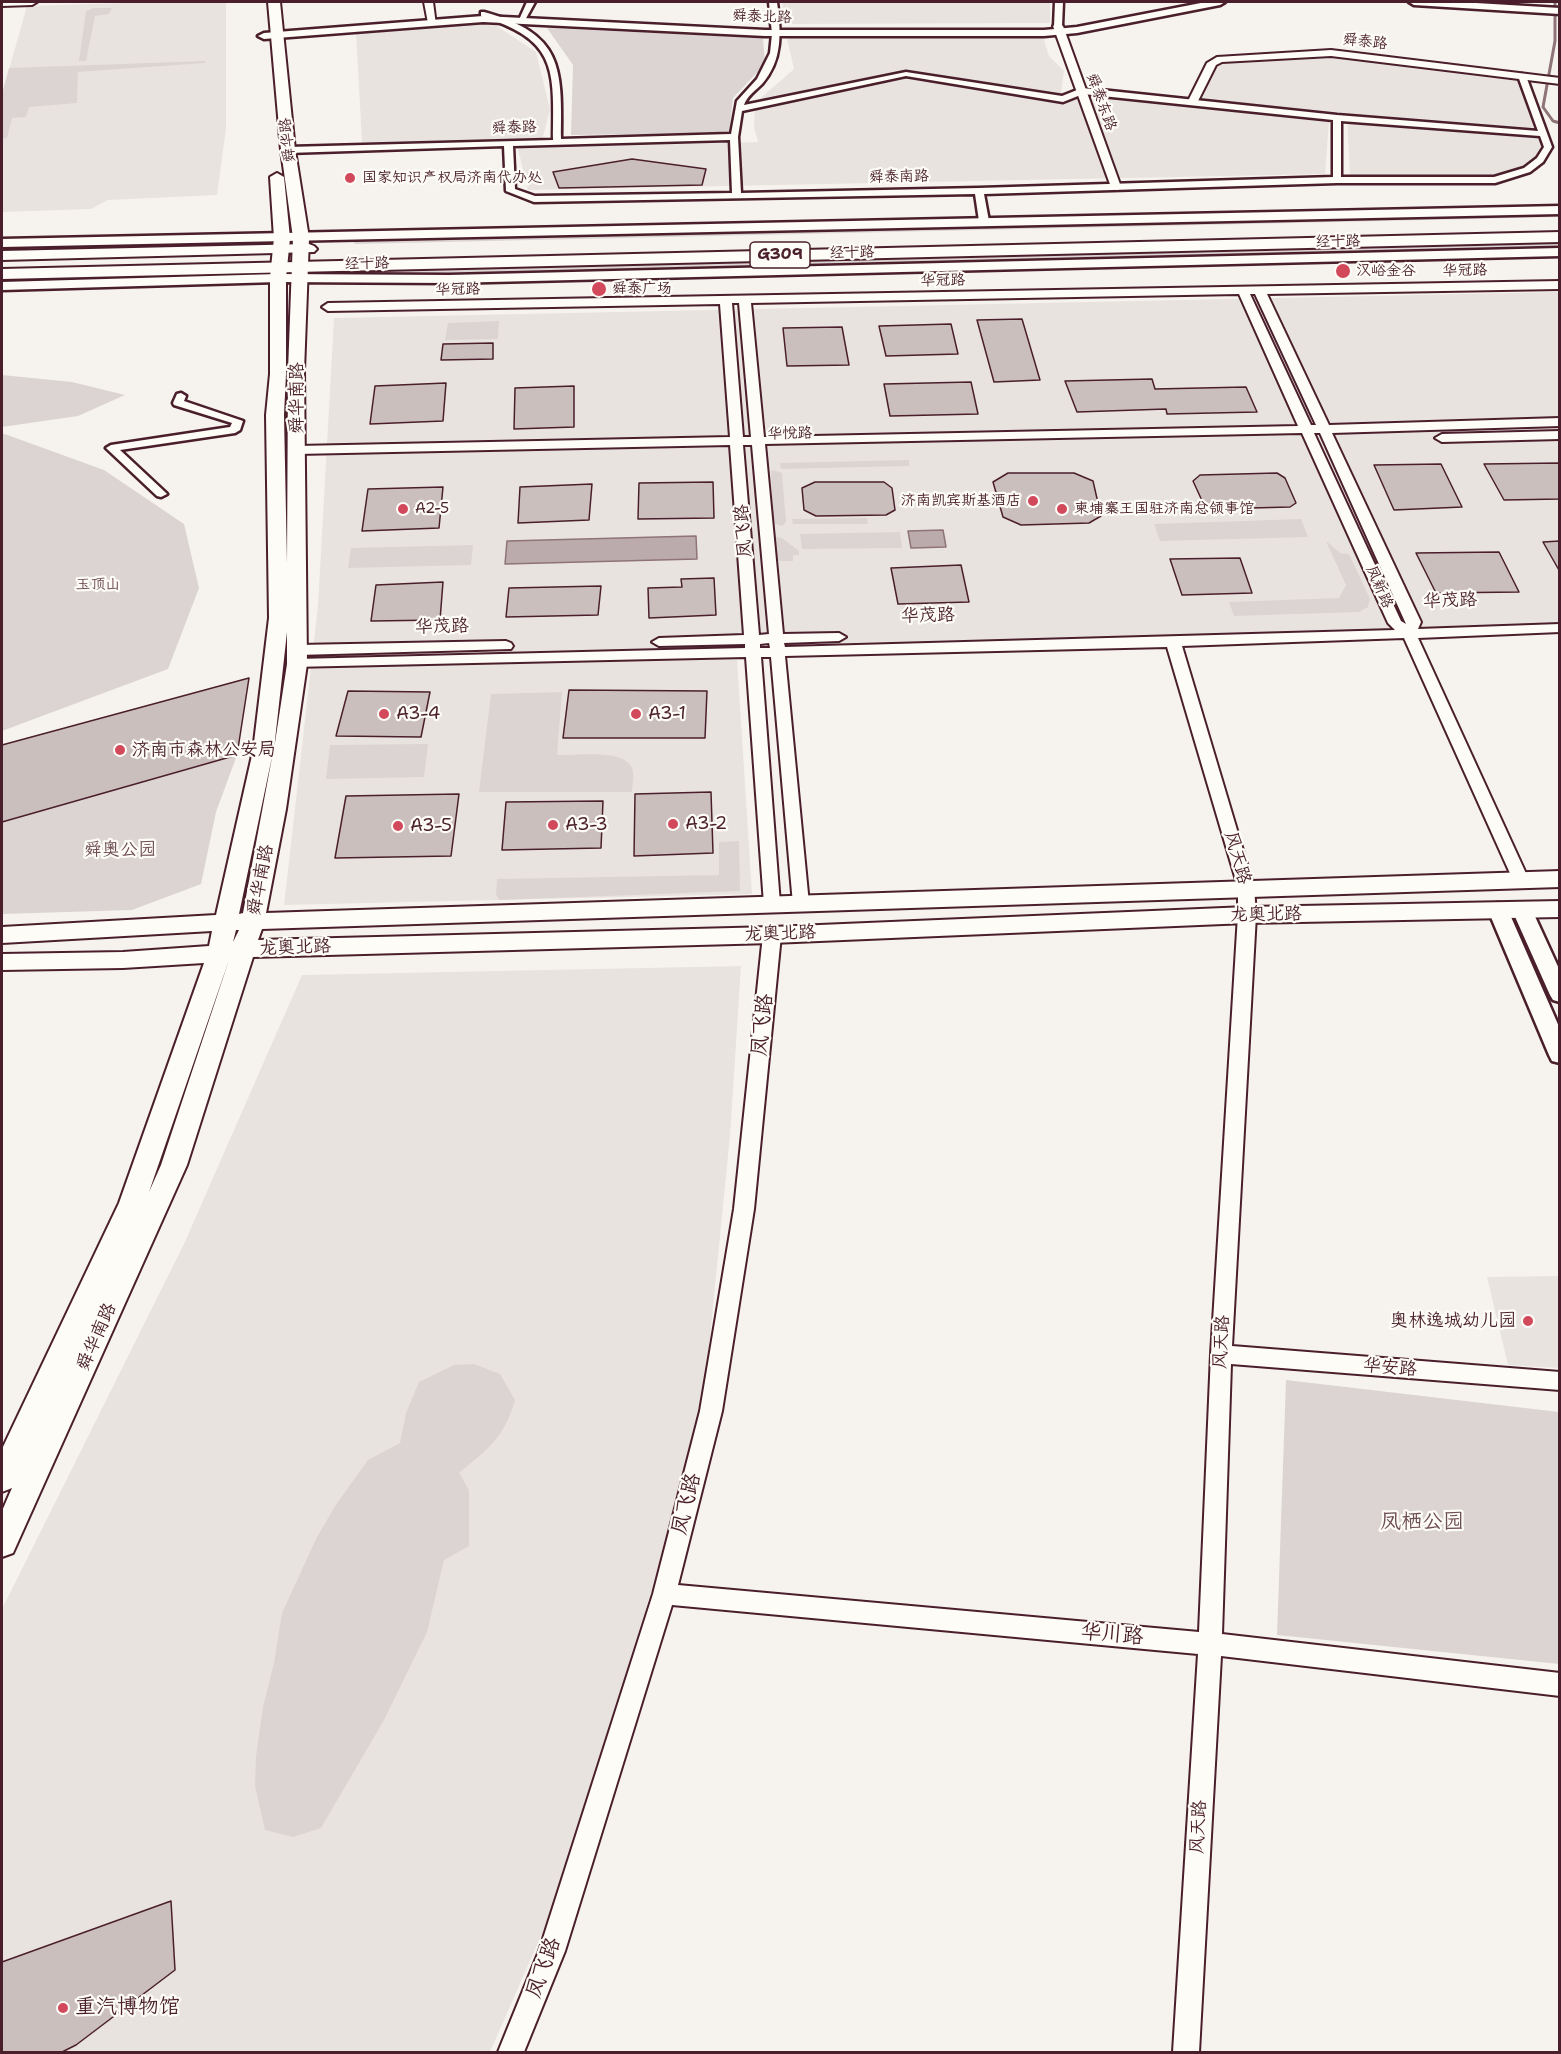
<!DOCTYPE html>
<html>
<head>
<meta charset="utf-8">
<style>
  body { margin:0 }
  #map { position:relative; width:1561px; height:2054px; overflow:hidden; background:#f6f3ef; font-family:"Shantell Sans",sans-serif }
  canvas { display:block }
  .frame { position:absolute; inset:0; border:3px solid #4a1f2b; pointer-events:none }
</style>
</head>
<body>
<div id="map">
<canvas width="1561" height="2054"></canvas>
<div class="frame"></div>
</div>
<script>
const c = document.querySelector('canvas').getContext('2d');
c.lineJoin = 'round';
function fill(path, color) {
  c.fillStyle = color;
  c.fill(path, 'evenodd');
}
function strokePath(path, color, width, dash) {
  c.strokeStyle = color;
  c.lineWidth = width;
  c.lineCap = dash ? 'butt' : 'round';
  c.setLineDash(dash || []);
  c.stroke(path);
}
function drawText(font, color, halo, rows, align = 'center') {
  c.font = font + ' "Shantell Sans","LXGW WenKai TC",sans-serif';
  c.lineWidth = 4.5;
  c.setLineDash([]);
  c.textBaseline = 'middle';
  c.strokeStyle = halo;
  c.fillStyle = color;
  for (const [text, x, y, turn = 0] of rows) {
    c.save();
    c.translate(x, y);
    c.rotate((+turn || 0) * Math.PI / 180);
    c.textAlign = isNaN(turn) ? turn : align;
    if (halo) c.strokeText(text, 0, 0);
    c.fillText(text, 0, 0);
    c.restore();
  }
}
const built = new Path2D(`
  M157 2H226V129L217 195 108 200 91 209 2 212V94L27 6Z
  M782 2H1050V23L785 24Z
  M491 22 536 52 550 109 540 148 758 142 754 127 755 103 794 69 787 39 792 37 1042 34 1049 56 1064 71 1061 92 1329 122 1325 174 528 190 516 141 362 142 356 32Z
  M1328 55 1523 80 1548 147 1536 166 1495 180 1350 179 1347 115 1202 99 1219 63Z
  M1559 292V623L737 658 752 894 284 905 318 605 334 318Z
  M741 966 730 1136 701 1427 559 1895 490 2052H2V1609L184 1244 302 975Z
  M1559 1276V1368L1508 1365 1487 1277Z`);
const green = new Path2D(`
  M93 8H112L109 14 95 16 86 61H79L86 11Z
  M547 28 763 38 765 64 733 98 729 133 571 135 573 65Z
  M205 61V63L78 72 77 103 29 107 26 117 12 118 7 138 2 139V94L9 68Z
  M1560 212 1559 217 354 244 355 240Z
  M1560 243 1559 248 339 277 340 272Z
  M499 321 498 339 445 340 448 323Z
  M2 375 72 382 125 395 78 416 2 427Z
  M2 433 104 470 184 524 199 588 168 669 2 731Z
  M909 460V466L781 469 780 463Z
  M773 470 782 473 786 522 782 526 773 523 771 471Z
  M867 518 868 524H793L792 519Z
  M1301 519 1308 537 1160 541 1154 524Z
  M900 532 902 548 802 549 800 534Z
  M776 537 782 538 799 551V555H793V561H777Z
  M1326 541 1340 553 1349 554 1370 599 1368 607 1359 612 1234 616 1229 602 1339 598 1346 585Z
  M473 545 471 565 348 568 351 548Z
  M562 692 557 755C575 756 619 749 630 765 636 772 632 784 632 792H479L491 694Z
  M428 744 424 777 326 779 330 745Z
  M237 755 216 812 201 884 132 910 2 914V822Z
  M739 841 740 891 499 900 496 894 497 879 719 875V842Z
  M474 1364 500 1374 515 1400C504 1438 489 1448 459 1473L469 1490V1546L444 1560 427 1632 384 1720 321 1828 293 1837 265 1830 255 1786 256 1756 263 1707 274 1663 282 1613 316 1539 335 1506 368 1460 400 1443 406 1413 419 1382 454 1365Z
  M1286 1380 1559 1412V1664L1277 1635Z`);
const water = new Path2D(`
  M943 530 946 547 911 548 908 531Z
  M696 536 697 559 505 564 507 541Z`);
const stream = new Path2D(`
  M1555 2V41L1543 107 1553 121 1560 123`);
const building = new Path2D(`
  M632 159 706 169 702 185 559 188 553 172Z
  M1022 319 1040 380 994 382 977 320Z
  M951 324 958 354 886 356 879 326Z
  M842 327 849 365 787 366 783 328Z
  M493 343V359L441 360 443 344Z
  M1152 379 1155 389 1246 387 1257 412 1167 414 1166 409 1077 412 1065 381Z
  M971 382 978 414 890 416 884 384Z
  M446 383 443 421 370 424 375 386Z
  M574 386V427L514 429 515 388Z
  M1560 463V499L1504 500 1484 464Z
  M1441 464 1462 507 1394 510 1374 465Z
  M1008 473H1074L1093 481 1101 516 1089 523 1021 525 1003 517 993 482Z
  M1277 473 1285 478 1296 503 1290 507 1212 509 1204 505 1193 481 1200 475Z
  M713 482 714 518 638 519 639 483Z
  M815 482H884L892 488 895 510 886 515 816 516 804 510 802 488Z
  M592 484 589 520 518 523 520 487Z
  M443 487 439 528 362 531 368 489Z
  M1560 541V572L1543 542Z
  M1499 552 1519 592 1436 593 1416 553Z
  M1240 558 1252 593 1182 595 1170 559Z
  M961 565 969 602 898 604 891 568Z
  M714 578 716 615 649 618 648 588 682 587 681 579Z
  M443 582 440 620 371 621 376 585Z
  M601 586 598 615 506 617 509 588Z
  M249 678 237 755 2 822V745Z
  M569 690 707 691 705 738H563Z
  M348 691 430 692 421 737 336 736Z
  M711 792 713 853 634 856 635 794Z
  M459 794 451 856 335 858 346 796Z
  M603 801 601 848 502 850 506 802Z
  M171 1901 175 1970 76 2045 62 2052H2V1962Z`);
const minor = new Path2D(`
  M527 2H535L524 22H518Z
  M769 2H777C781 32 783 60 762 84 755 91 747 96 744 105L906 72 1062 96 1082 88 1337 115 1538 131 1518 76 1522 74 1526 76 1552 147 1543 162 1530 172 1495 183H1337L984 194 989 221 984 224 979 221 975 194 534 202 506 191 504 146 288 153 284 150 288 147 553 140C554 68 557 40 481 16V12H484C563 34 562 67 561 139L731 134 737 101 757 79 770 53 772 34ZM906 76 1063 102 1083 94 1333 120V177L979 188 741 193 738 137 742 111ZM1341 121 1540 136 1544 147 1537 158 1524 168 1494 177H1341ZM730 140 732 193 535 196 515 189 513 146Z
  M1055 2H1063L1062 26 1058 28 1054 26Z
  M181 393 186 396 184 401 243 421 240 430 235 433 120 450 165 492 167 494 161 497 157 496 106 448 111 445 230 427 232 423 174 405 173 403 177 394Z`);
const tertiary = new Path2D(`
  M2 2H37L32 5 2 6Z
  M424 2H433L436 25 428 23Z
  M1058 23 1063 26 1121 187 1120 189 1116 190 1111 187 1053 26Z
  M1331 50 1560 78V84L1331 56 1222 62 1216 65 1196 105 1187 103 1207 63 1217 57Z
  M1560 281V289L1267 294 1329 425 1560 418V426L1332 433 1421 622 1418 629 1560 624V632L1418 638 1529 880 1527 884H1515L1513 880 1404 638 1182 646 1254 887 1256 915 1232 1346 1560 1372V1390L1231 1364 1222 1634 1560 1673V1696L1221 1656 1199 2052H1173L1198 1654 672 1605 565 1951 524 2052H498L539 1951 653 1594 700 1411 734 1209 763 935 766 931H778L781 935 754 1209 722 1411 678 1585 1199 1632 1211 1354 1238 915V887L1167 647 785 656 809 904 807 908H795L793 904 771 657H761L780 904 778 908H766L764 904 746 657 292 667 290 664 292 661 297 659 745 648V644L659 646 652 642 659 638 744 635 730 445 297 454 290 450 297 446 730 437 720 304 328 311 322 307 328 303ZM1239 294 1298 426 764 437 751 303ZM1250 294H1255L1316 425H1311ZM732 303H739L751 437H743ZM1302 433 1388 623 1395 630 785 647 784 643 839 641 846 637 839 633 783 634 765 444ZM1314 433H1320L1406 624 1401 621ZM743 445H752L769 634 759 635ZM769 643 770 648H760V644Z
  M1560 431V439L1442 442 1435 438 1442 434Z
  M506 641 511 643 513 646 511 649 298 655 291 650 298 645Z`);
const secondary = new Path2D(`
  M1206 2H1225L1220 5 1077 33 1044 36H765L483 22 264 39 258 36 264 33 483 16 765 30H1044L1077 27Z
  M1409 2H1459L1560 8V14L1414 5Z
  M1560 206V214L2 247V239Z
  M1560 248V256L449 283 278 282 2 290V282L278 274 449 275Z
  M1498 903 1505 905 1508 910 1560 1029V1063L1552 1061 1549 1055 1488 910 1491 905Z
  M1522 903 1529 905 1532 910 1560 971V1002L1553 1000 1550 995 1512 910 1515 905Z`);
const primary = new Path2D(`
  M268 2H280L295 150 309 238 304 371 307 664 286 809 266 913 1560 871V887L262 929 258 940 772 927 1247 907 1560 901V917L1247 923 772 943 253 957 187 1165 13 1553 2 1557V1511L12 1488 2 1492V1449L119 1203 204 963 123 968 2 970V954L123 952 209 946 212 931 2 943V927L216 915 253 751 269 618 266 415 270 374V278L274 238 270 177 277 173 284 177 290 238 286 278V374L284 415 287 563 288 371 293 238 281 150ZM287 632V664L274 749ZM273 752 243 913 239 914ZM236 930H239L233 942ZM229 960 161 1165 149 1192Z`);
const trunk = new Path2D(`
  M1560 232V242L2 279V269Z
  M309 244 314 246 317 249 314 252 2 260V251Z`);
const markers = [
  [350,178,6,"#d1495b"],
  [1343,271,8,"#d1495b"],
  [599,289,8,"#d1495b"],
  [1033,501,6,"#d1495b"],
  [403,509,6,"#d1495b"],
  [1062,509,6,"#d1495b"],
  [384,714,6,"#d1495b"],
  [636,714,6,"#d1495b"],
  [120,750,6,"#d1495b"],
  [673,824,6,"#d1495b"],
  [553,825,6,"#d1495b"],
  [398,826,6,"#d1495b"],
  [1528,1321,6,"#d1495b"],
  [63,2008,6,"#d1495b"]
];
const farStreetnames = [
  ["舜泰北路",762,17,2],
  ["舜泰路",1365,42,7],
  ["舜泰东路",1101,102,70],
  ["舜泰路",514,128,-2],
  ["舜华路",288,140,-96],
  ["舜泰南路",899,177,-1],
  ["经十路",1338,242,-1],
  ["经十路",852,253,-1],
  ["经十路",367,264,-1],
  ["华冠路",1465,271,-1],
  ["华冠路",943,281,-1],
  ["华冠路",458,290,-1],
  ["华悦路",790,434,-1],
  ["凤新路",1379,587,66]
];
const farPoinames = [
  ["国家知识产权局济南代办处",362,178],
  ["汉峪金谷",1356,271],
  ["舜泰广场",612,289],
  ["济南凯宾斯基酒店",1021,501,"right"],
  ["A2-5",415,509],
  ["柬埔寨王国驻济南总领事馆",1074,509]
];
const farParknames = [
  ["玉顶山",98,585]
];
const shields = [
  [780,255,60]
];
const shieldNames = [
  ["G309",780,255]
];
const streetNames = [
  ["舜华南路",297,398,-90],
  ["凤飞路",744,531,-94],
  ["华茂路",1450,601,-2],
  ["华茂路",928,616,-1],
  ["华茂路",442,627,-1],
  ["风天路",1237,858,74],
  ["舜华南路",261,880,-79],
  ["龙奥北路",1266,915,-1],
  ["龙奥北路",780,934,-2],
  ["龙奥北路",295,948,-2],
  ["舜华南路",97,1337,-66],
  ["风天路",1222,1342,-87],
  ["华安路",1390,1368,5],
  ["风天路",1199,1827,-87]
];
const poiNames = [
  ["A3-4",396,714],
  ["A3-1",648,714],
  ["济南市森林公安局",132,750],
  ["A3-2",685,824],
  ["A3-3",565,825],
  ["A3-5",410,826],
  ["奥林逸城幼儿园",1516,1321,"right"]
];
const parkNames = [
  ["舜奥公园",120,850]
];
const nearStreetnames = [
  ["凤飞路",763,1025,-84],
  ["凤飞路",687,1504,-76],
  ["华川路",1112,1635,5],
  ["凤飞路",544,1968,-70]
];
const nearParknames = [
  ["凤栖公园",1422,1523]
];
const nearPoinames = [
  ["重汽博物馆",75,2008]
];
fill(built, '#e9e3e0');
fill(green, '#dcd4d2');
fill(water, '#bbabac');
strokePath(water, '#8e7378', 1.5);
strokePath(stream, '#8e7378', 3);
fill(building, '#cbbfbe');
strokePath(building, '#4a1f2b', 1.5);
strokePath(minor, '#4a1f2b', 5);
strokePath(tertiary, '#4a1f2b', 4);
strokePath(secondary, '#4a1f2b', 5);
strokePath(primary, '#4a1f2b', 4);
strokePath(trunk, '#4a1f2b', 4);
fill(minor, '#fdfcf7');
fill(tertiary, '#fdfcf7');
fill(secondary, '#fdfcf7');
fill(primary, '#fdfcf7');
fill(trunk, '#fdfcf7');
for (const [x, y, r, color] of markers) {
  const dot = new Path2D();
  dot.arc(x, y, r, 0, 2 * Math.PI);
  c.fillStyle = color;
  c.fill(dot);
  strokePath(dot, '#fdfcf7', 2);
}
drawText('15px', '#4a1f2b', '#fdfcf7', farStreetnames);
drawText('15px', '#4a1f2b', '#fdfcf7', farPoinames, 'left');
drawText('15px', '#6e4c55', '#fdfcf7', farParknames);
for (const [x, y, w] of shields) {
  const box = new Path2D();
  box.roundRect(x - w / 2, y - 13, w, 26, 4.5);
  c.fillStyle = '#fdfcf7';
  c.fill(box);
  strokePath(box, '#4a1f2b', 1.5);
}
drawText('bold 16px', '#4a1f2b', null, shieldNames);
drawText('18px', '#4a1f2b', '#fdfcf7', streetNames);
drawText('18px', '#4a1f2b', '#fdfcf7', poiNames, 'left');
drawText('18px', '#6e4c55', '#fdfcf7', parkNames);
drawText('21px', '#4a1f2b', '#fdfcf7', nearStreetnames);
drawText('21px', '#6e4c55', '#fdfcf7', nearParknames);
drawText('21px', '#4a1f2b', '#fdfcf7', nearPoinames, 'left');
</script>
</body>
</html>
